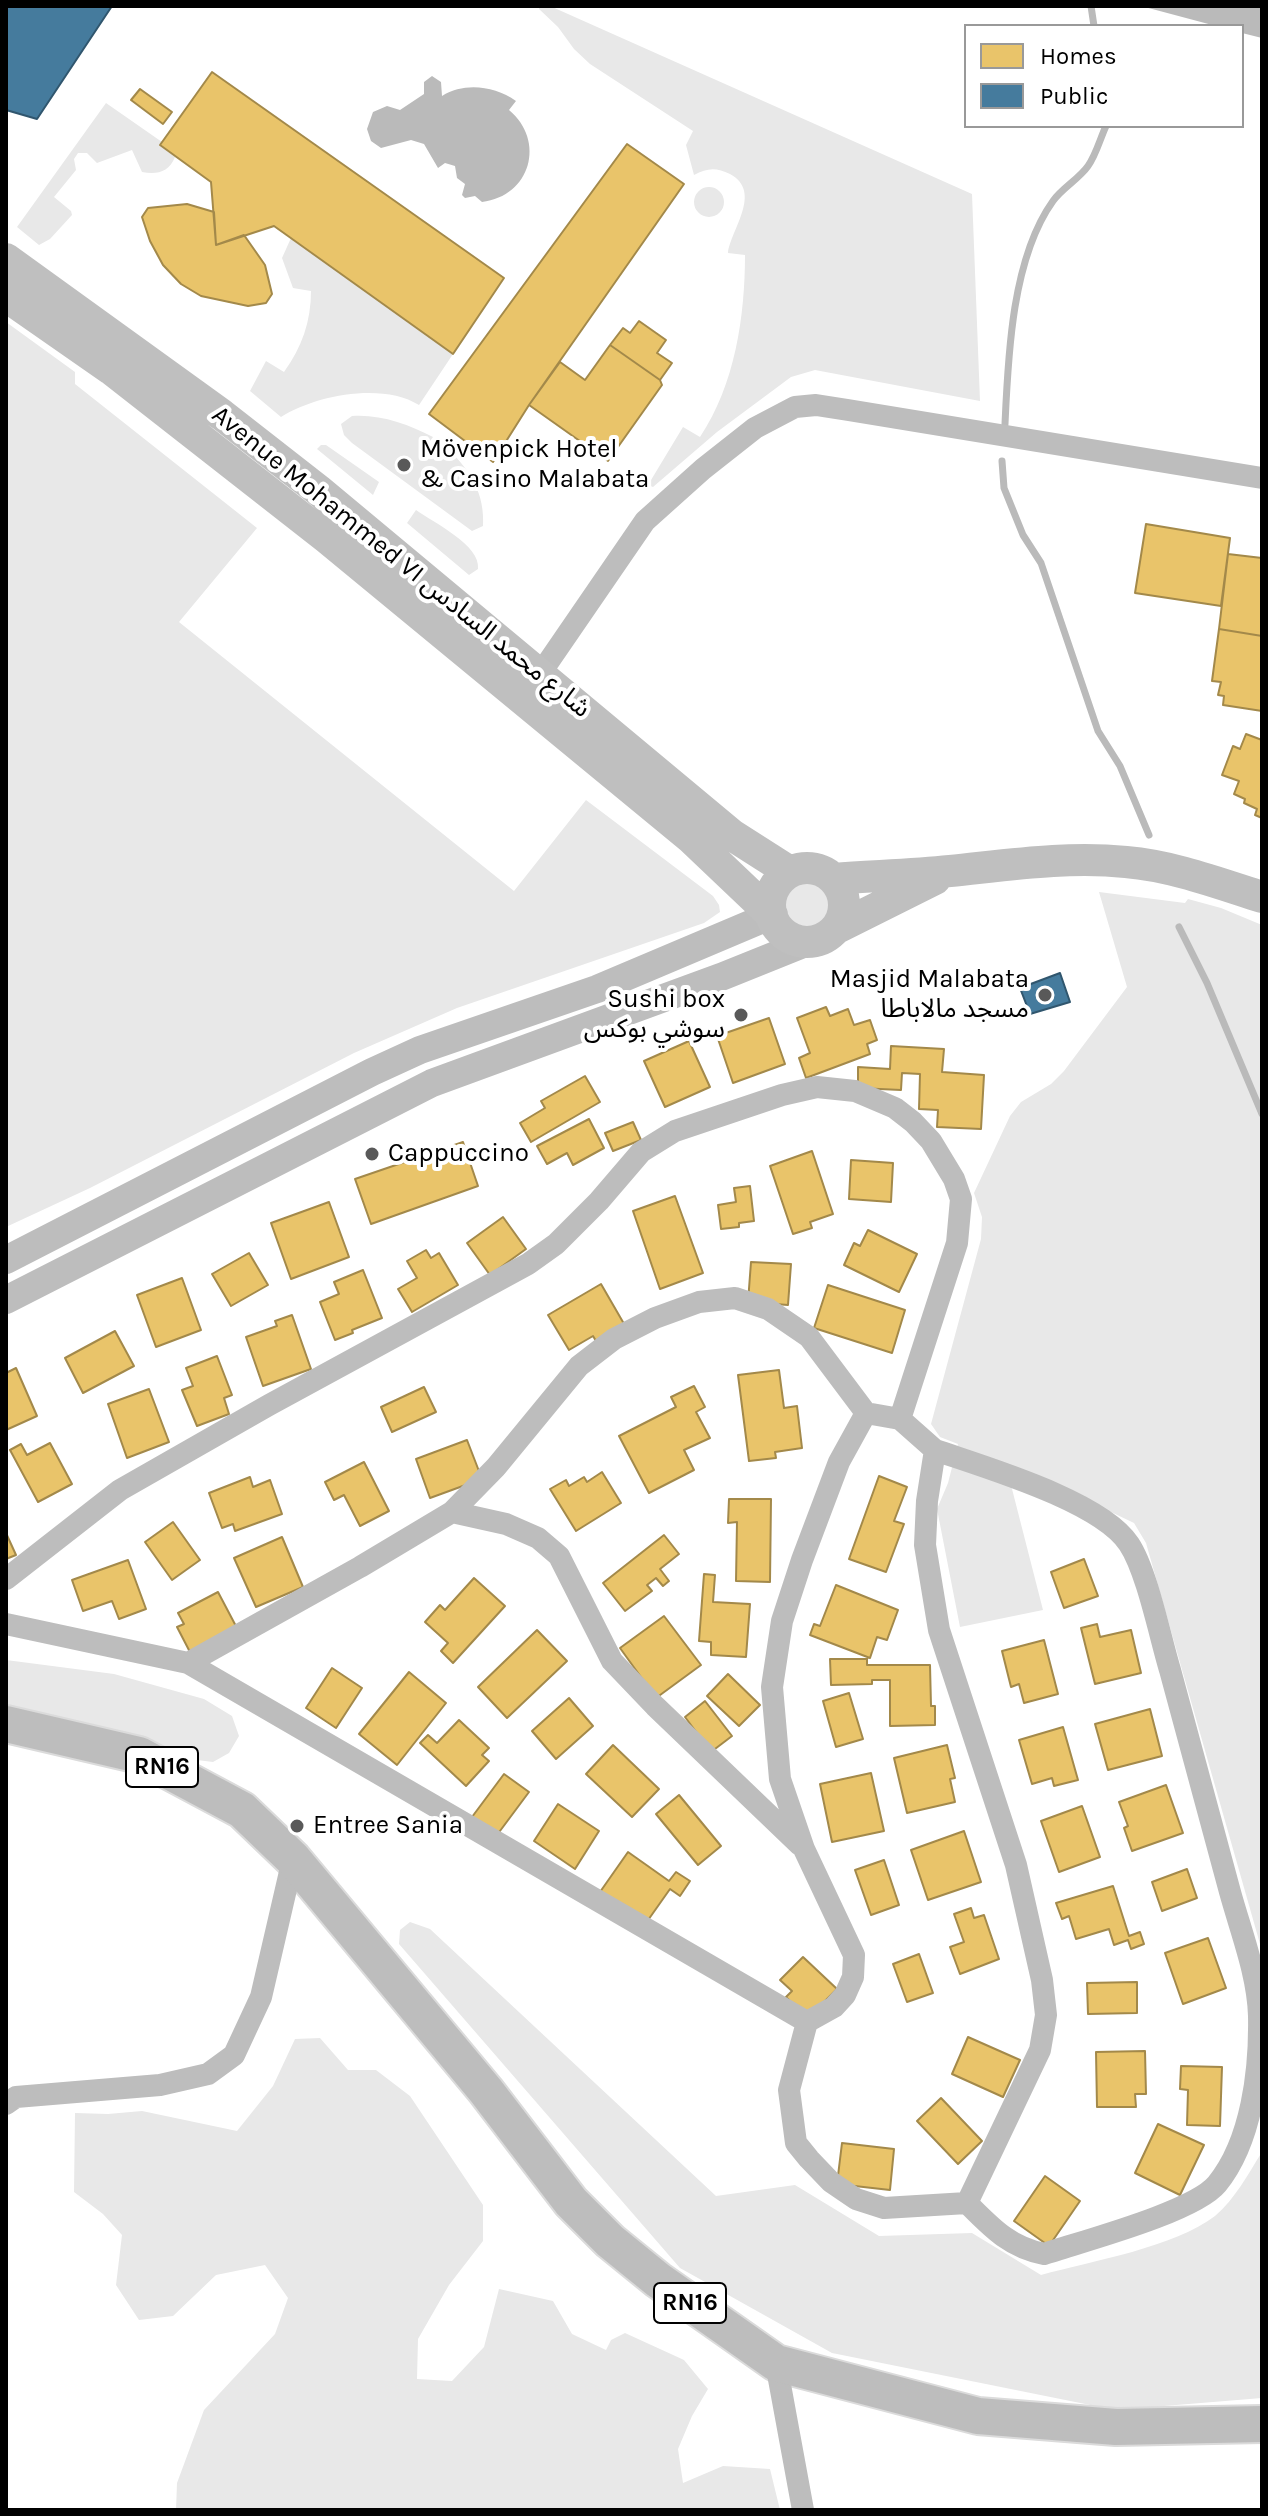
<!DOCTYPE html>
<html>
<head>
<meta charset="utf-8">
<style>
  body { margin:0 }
  #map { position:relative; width:1268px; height:2516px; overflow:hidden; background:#fff; font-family:Karla,sans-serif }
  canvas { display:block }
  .frame { position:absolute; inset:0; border:8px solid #000; pointer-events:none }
  .legend { position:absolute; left:964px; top:24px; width:280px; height:104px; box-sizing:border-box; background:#fff; border:2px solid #999; margin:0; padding:10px 14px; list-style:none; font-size:24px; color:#000 }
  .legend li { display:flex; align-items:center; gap:16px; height:40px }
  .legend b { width:40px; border:2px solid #999 }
</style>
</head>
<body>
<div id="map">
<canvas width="1268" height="2516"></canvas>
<div class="frame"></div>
<ul class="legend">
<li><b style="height:22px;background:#e9c46a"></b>Homes</li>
<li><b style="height:22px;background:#457b9d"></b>Public</li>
</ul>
</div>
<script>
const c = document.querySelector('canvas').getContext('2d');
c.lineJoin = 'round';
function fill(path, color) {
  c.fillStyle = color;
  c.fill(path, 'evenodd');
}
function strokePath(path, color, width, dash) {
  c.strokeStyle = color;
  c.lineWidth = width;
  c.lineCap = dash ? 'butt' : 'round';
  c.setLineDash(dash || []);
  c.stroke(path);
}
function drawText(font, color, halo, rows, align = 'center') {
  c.font = font + ' Karla,"Noto Sans Arabic",sans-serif';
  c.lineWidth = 8;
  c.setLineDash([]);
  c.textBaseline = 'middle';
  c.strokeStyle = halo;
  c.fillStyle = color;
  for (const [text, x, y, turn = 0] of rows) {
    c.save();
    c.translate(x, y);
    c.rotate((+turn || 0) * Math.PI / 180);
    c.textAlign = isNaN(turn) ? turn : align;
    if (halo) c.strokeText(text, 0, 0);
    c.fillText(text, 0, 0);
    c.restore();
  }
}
const green = new Path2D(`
  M539 6H550L972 194 980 401 815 370 791 377 717 432 653 487 648 485 683 427 700 437C735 385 745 316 745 255L728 253C731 229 763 192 730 174 716 167 707 168 694 175L686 145 693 131 590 64 574 49 558 27 539 9Z
  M106 103 162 142 160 146 175 157C169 172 157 175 142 172L132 150 97 163 87 153H78L74 159 76 170 54 197 71 211 72 215 50 239 39 245 17 227Z
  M694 202a15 15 0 1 1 30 0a15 15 0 1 1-30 0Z
  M291 238 453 354 419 405C383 382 315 395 281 417L250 391 266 361 284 372C302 347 311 321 311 291L293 288 282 258Z
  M6 322 75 372V384L257 528 179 622 514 891 586 800 713 896 719 905 720 912 704 923 457 1008 354 1053 90 1188 6 1227Z
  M352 416C380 414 408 424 433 437L425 448 441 460 449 450C471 471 485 495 483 526L472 531 352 443 344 435 341 424Z
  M321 445H326L379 482 373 495 317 449Z
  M416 510C434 523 481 545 478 569L469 575 407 523Z
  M783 906a24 24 0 1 1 48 0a24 24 0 1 1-48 0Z
  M1099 892 1185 903 1188 899 1221 908 1262 925 1260 952 1262 959V1951L1146 1543 1134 1523 1019 1468 1011 1485 1043 1610 960 1627 937 1509 948 1483 958 1444 940 1437 931 1424 981 1239 982 1217 974 1193 1010 1116 1021 1102 1051 1084 1064 1071 1127 987Z
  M6 1660 114 1674 204 1699 232 1716 239 1736 229 1753 213 1762 189 1759 153 1745 6 1711Z
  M410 1922 430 1929 716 2196 795 2185 879 2236 972 2233 1041 2275C1092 2261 1175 2247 1215 2216 1235 2199 1248 2174 1262 2152V2398L1115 2410 832 2353 680 2268 399 1944 400 1930Z
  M320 2038 348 2070H376L410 2096 483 2205V2241L449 2285 418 2339 417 2379 452 2381 484 2347 499 2289 553 2301 572 2334 606 2350 611 2340 625 2333 684 2360 708 2389 692 2416 678 2449 683 2483 723 2466 770 2469 780 2510H176L177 2483 204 2410 275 2334 288 2298 265 2265 216 2275 173 2316 139 2320 116 2285 122 2235 103 2214 74 2192 75 2113 108 2114 142 2111 237 2131 273 2086 295 2039Z`);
const water = new Path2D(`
  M1141 6H1262V38L1242 33V26H1216Z
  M432 76 441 82 442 96C465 82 494 86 516 101L509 110C546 141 531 196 482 202L475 196 465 198 462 195 465 184 457 178 455 166 445 163 438 168 424 144 411 140 381 148 371 141 367 129 373 112 387 106 400 110 424 94V82Z`);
const homes = new Path2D(`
  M212 72 504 278 453 354 274 226 216 245 211 182 160 145Z
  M140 89 172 112 163 124 131 100Z
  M627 144 684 184 529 405 493 462 429 414Z
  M187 204 214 212 216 245 244 235 265 265 272 294 266 303 248 306 201 296 181 284 163 265 150 241 142 217 148 208Z
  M639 321 666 340 657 353 672 363 660 380 610 345 623 328 630 333Z
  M610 345 660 380 662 385 608 461 529 405 560 362 585 380Z
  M1146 524 1230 538 1221 606 1135 593Z
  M1228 554 1262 558V636L1219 629Z
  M1219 629 1262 636V711L1223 705 1224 696 1218 695 1221 682 1212 681Z
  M1246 734 1262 740V818L1255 815 1257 809 1244 803 1245 799 1234 794 1239 781 1222 775 1233 746 1240 749Z
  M826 1007 830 1016 848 1009 854 1025 870 1020 877 1040 867 1044 870 1054 806 1078 799 1058 810 1053 797 1018Z
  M769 1018 785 1064 733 1083 717 1036Z
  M689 1041 710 1087 665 1107 644 1061Z
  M891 1046 944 1049 942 1072 984 1075 981 1129 937 1127 938 1110 919 1109 920 1074 902 1073 901 1090 858 1088V1067L890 1069Z
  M585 1076 600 1102 531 1142 520 1123 545 1108 541 1101Z
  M589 1119 604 1148 573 1165 567 1153 547 1164 537 1146Z
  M633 1122 641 1140 613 1151 605 1133Z
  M463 1142 478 1186 371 1224 355 1179Z
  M812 1151 833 1214 810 1222 812 1228 793 1234 770 1166Z
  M851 1160 893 1163 891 1202 849 1199Z
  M750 1186 754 1221 739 1223V1227L721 1229 718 1205 736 1202 734 1188Z
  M675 1196 703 1273 660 1289 633 1211Z
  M329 1202 349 1257 291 1279 271 1223Z
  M503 1217 526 1249 490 1275 467 1243Z
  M868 1230 917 1254 899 1292 844 1265 854 1243 860 1246Z
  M426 1250 431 1258 439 1253 458 1285 412 1312 398 1289 417 1278 407 1261Z
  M249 1253 268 1285 231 1306 212 1274Z
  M751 1262 791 1264 788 1305 748 1302Z
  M363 1270 382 1318 352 1330 353 1333 335 1340 320 1302 339 1294 334 1282Z
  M182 1278 201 1330 156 1347 137 1295Z
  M601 1284 627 1329 599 1346 593 1336 569 1350 548 1315Z
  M828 1285 905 1310 892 1353 814 1328Z
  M292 1315 311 1369 263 1386 246 1337 277 1326 275 1321Z
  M115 1331 134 1366 83 1393 65 1358Z
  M217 1356 232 1395 224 1398 229 1414 197 1426 182 1390 193 1386 186 1368Z
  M16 1368 37 1416 6 1430V1373Z
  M779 1370 784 1408 797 1406 802 1448 775 1452 776 1458 749 1461 738 1375Z
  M694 1386 705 1407 696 1412 710 1438 684 1450 694 1470 649 1493 619 1436 676 1407 671 1397Z
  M424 1387 436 1412 392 1432 381 1407Z
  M149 1389 169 1442 127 1458 108 1404Z
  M467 1440 482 1479 430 1498 416 1459Z
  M50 1443 72 1484 38 1502 10 1450 21 1444 27 1455Z
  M364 1462 389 1511 360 1526 344 1495 334 1500 325 1482Z
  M602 1472 621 1503 576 1531 550 1489 566 1480 569 1486 584 1477 587 1482Z
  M879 1476 907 1487 894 1521 904 1524 886 1572 849 1559Z
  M250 1477 253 1487 270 1480 282 1514 235 1531 233 1524 222 1528 209 1493Z
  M729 1499H771L770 1582 736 1581 737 1522 728 1523Z
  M173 1522 200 1560 172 1580 145 1542Z
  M6 1533 16 1555 6 1559Z
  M664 1535 679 1554 660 1569 669 1581 663 1586 656 1578 647 1585 652 1591 625 1611 603 1583Z
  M282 1537 303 1587 256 1607 234 1558Z
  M1084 1559 1098 1596 1064 1608 1051 1572Z
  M128 1560 146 1609 119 1619 112 1601 83 1611 72 1580Z
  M704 1574 715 1575 713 1602 750 1604 746 1657 711 1655V1642L699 1641Z
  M474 1578 505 1606 453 1663 441 1651 448 1643 425 1622 440 1605 445 1610Z
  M836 1585 898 1610 887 1640 877 1637 870 1658 810 1635 814 1624 820 1626Z
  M218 1592 238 1630 191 1654 177 1627 184 1624 178 1613Z
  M664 1616 701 1665 656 1698 620 1648Z
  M1097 1624 1100 1637 1131 1630 1141 1673 1095 1684 1081 1628Z
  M537 1630 567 1661 507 1718 478 1687Z
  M1044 1640 1058 1694 1024 1703 1019 1684 1011 1687 1002 1651Z
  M830 1659H867V1665H930L931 1706H935V1725L890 1726V1680H872V1684L831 1685Z
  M332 1668 362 1688 336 1728 306 1708Z
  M409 1672 446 1703 397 1765 359 1734Z
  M728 1674 760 1705 739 1726 707 1696Z
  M849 1693 863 1739 836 1747 823 1701Z
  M569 1698 593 1726 556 1759 532 1731Z
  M705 1701 732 1736 711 1752 685 1717Z
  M1150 1709 1162 1756 1108 1770 1095 1724Z
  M459 1720 489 1748 482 1755 489 1761 466 1786 420 1743 428 1735 437 1743Z
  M1063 1727 1078 1780 1054 1786 1052 1778 1032 1784 1019 1740Z
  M613 1745 659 1789 632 1817 586 1774Z
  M947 1745 955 1778 950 1779 955 1802 907 1813 894 1758Z
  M871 1773 884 1831 832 1842 820 1784Z
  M504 1774 529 1792 494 1839 469 1821Z
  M1166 1785 1183 1833 1132 1851 1124 1828 1128 1826 1119 1802Z
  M679 1795 721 1846 698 1865 656 1814Z
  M558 1804 599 1831 575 1869 534 1841Z
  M1082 1806 1100 1857 1059 1872 1041 1821Z
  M964 1831 981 1882 928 1900 911 1850Z
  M628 1852 669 1881 676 1872 690 1881 680 1896 670 1889 646 1923 600 1892Z
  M884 1860 899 1905 871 1915 855 1870Z
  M1187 1869 1197 1898 1162 1911 1152 1882Z
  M1113 1886 1129 1936 1140 1932 1144 1944 1131 1949 1128 1940 1114 1945 1109 1929 1076 1939 1069 1916 1062 1919 1056 1903Z
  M971 1908 974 1918 984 1915 999 1959 960 1974 950 1947 964 1942 954 1914Z
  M1208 1938 1226 1988 1183 2004 1165 1953Z
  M919 1954 933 1993 907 2002 893 1964Z
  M803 1957 837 1989 807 2019 786 1997 792 1991 780 1980Z
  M1137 1982V2013L1088 2014 1087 1983Z
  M968 2037 1020 2060 1003 2097 952 2074Z
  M1145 2051 1146 2094H1135L1136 2107H1097L1096 2052Z
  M1181 2066 1222 2067 1220 2126 1187 2125 1188 2090 1180 2089Z
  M941 2098 982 2141 958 2164 917 2121Z
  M1158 2124 1204 2145 1180 2195 1135 2173Z
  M842 2143 894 2149 890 2190 837 2184Z
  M1045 2176 1080 2201 1049 2246 1014 2221Z`);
const public = new Path2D(`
  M6 6H112L37 119 6 110Z
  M1060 973 1070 1002 1030 1014 1020 988Z`);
const stream = new Path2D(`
  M1091 6 1094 26
  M1005 424C1008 356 1012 258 1053 201 1062 188 1079 179 1088 166 1096 155 1100 139 1106 126
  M1002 461 1004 488 1023 535 1041 563 1098 731 1120 766 1149 835
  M1179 927 1207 983 1262 1114`);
const minor = new Path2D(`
  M540 674 645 521 703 469 755 428 795 407 816 405 848 410 1262 478
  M935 1450C984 1467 1101 1501 1129 1544 1147 1571 1160 1637 1170 1670 1190 1744 1210 1818 1230 1892 1241 1932 1258 1975 1259 2016 1260 2070 1252 2141 1217 2184 1194 2212 1083 2241 1044 2254 1009 2247 991 2227 967 2203
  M452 1512 496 1467 579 1366 614 1339 655 1318 699 1302 735 1298 768 1309 809 1337 866 1413 900 1419 935 1450 927 1501 925 1545 939 1630 1016 1865 1042 1980 1046 2015 1040 2050 967 2203 884 2208 856 2199 831 2182 809 2159 796 2143 789 2090 807 2022 834 2007 845 1995 853 1977 854 1955 804 1849 780 1779 772 1687 782 1621 802 1560 839 1462 866 1413
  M6 1579 120 1490 269 1405 528 1264 556 1244 599 1201 641 1152 675 1131 782 1095 817 1087 855 1091 895 1108 913 1122 931 1141 954 1179 961 1199 957 1243 900 1419
  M6 1624 188 1663 807 2022
  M188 1663 360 1567 452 1512 506 1524 538 1538 559 1556 612 1661 655 1706 800 1845
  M6 2104 16 2097 160 2085 208 2074 234 2055 261 1997 293 1859
  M776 2363 803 2510`);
const tertiary = new Path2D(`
  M6 1260 372 1072 420 1050 597 989 772 915
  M6 1300 432 1083 721 977 808 942`);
const secondary = new Path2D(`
  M6 259 222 415 318 490 732 835 790 872
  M6 296 111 369 327 538 691 838 772 915
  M770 905a37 37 0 1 1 74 0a37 37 0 1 1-74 0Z
  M834 879C873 876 912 875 950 871 1009 865 1067 856 1126 862 1173 866 1218 883 1262 897
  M837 928 935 879`);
const primary = new Path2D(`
  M6 1724 139 1755 242 1810 293 1859 486 2091 571 2202 610 2241 658 2280 776 2363 978 2416 1116 2427 1262 2424`);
const markers = [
  [404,465,8,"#595959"],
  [1045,995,8,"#595959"],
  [741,1015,8,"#595959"],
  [372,1154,8,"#595959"],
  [297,1826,8,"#595959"]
];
const shields = [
  [162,1767,72],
  [690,2303,72]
];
const shieldNames = [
  ["RN16",162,1767],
  ["RN16",690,2303]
];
const poiNames = [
  ["Mövenpick Hotel",420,450],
  ["& Casino Malabata",420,480],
  ["Masjid Malabata",1029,980,"right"],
  ["مسجد مالاباطا",1029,1010,"right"],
  ["Sushi box",725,1000,"right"],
  ["سوشي بوكس",725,1030,"right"],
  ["Cappuccino",388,1154],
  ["Entree Sania",313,1826]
];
const streetNames = [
  ["Avenue Mohammed VI شارع محمد السادس",401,562,39]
];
fill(green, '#e8e8e8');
fill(water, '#bababa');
fill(homes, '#e9c46a');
strokePath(homes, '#a3894a', 2);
fill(public, '#457b9d');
strokePath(public, '#30566e', 2);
strokePath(stream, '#bababa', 7);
strokePath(primary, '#dbdbdb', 40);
strokePath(minor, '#bdbdbd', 22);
strokePath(tertiary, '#bdbdbd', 28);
strokePath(secondary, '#bfbfbf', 32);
strokePath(primary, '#bdbdbd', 36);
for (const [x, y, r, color] of markers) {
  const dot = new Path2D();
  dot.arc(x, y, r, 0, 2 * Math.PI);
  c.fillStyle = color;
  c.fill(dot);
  strokePath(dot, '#fff', 3);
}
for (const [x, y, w] of shields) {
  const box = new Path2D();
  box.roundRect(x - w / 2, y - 20, w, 40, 6);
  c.fillStyle = '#fff';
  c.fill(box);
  strokePath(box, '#000', 2);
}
drawText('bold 24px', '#000', null, shieldNames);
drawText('26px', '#000', '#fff', poiNames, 'left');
drawText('26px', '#000', '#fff', streetNames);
</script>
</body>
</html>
